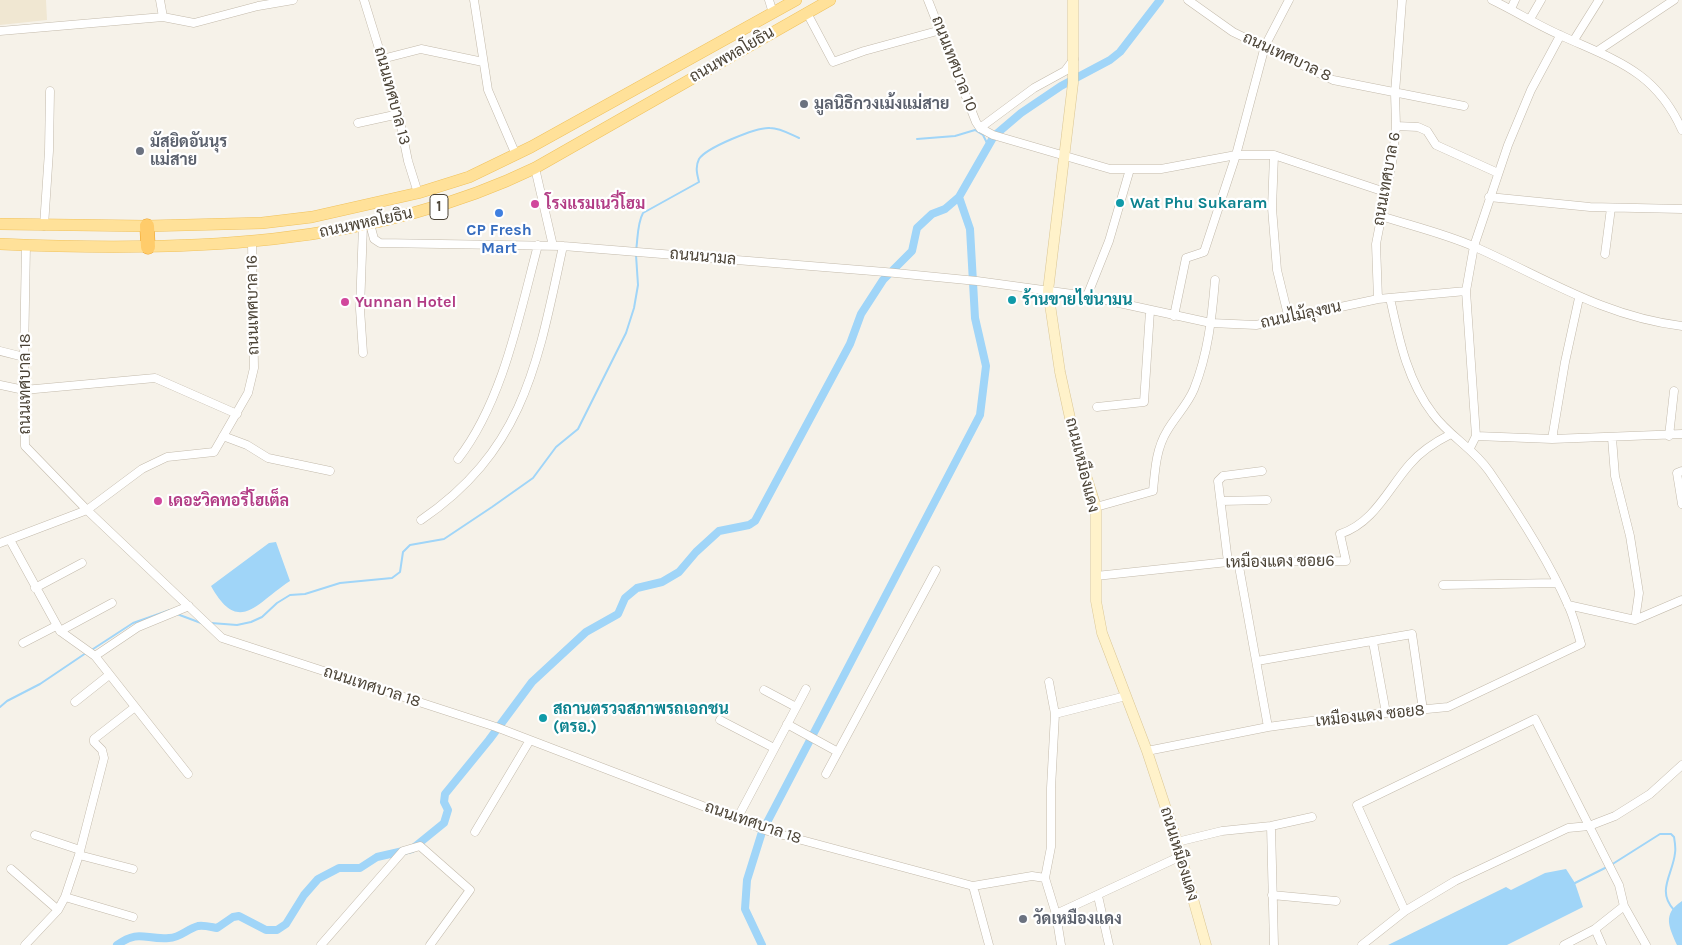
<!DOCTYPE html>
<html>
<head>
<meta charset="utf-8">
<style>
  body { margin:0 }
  canvas { display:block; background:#f6f2e9 }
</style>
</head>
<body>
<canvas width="1682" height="945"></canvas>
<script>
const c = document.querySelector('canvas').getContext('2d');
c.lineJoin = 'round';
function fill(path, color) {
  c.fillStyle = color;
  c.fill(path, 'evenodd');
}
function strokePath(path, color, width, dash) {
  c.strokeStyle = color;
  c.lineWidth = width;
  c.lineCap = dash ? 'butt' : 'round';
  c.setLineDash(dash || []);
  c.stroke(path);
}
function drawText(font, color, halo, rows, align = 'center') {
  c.font = font + ' Karla,Sarabun,sans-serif';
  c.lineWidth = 4.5;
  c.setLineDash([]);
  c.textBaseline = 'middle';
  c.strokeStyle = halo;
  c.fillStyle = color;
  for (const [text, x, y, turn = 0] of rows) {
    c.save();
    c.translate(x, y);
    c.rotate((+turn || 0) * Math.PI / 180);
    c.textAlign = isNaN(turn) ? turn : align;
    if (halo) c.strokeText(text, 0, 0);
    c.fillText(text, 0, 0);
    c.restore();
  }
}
const education = new Path2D(`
  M0 0H46L47 20 0 25Z`);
const water = new Path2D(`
  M276 542 290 581C256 603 239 636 211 586L269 543Z
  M1566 869 1575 883 1583 907 1507 945H1388L1506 887 1511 890 1545 873Z
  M1682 901V945H1677C1669 927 1662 914 1682 901Z`);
const stream = new Path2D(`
  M917 139 955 136 975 130 983 135 988 145
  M636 251C638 238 637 224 643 213L699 182C697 174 695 167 699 159 706 148 756 127 770 128 780 128 790 134 799 138
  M177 614 201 623
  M211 623 237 625 251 622 262 617 277 603 290 595 305 594 340 583 392 578 400 572 403 552 410 545 444 539 492 507 533 478 556 447 578 429 626 333 634 308 638 285 636 255
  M90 651 133 623 170 610
  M0 707 7 701 40 684 86 653
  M1611 865 1660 834H1671L1674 837C1675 843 1676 848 1675 853 1673 874 1656 891 1674 910
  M1575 883 1607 867`);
const canal = new Path2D(`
  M117 945C139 929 145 940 169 938 180 938 187 929 198 926 204 925 211 927 217 928L233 917 239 916 266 930H277L286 924 304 895 318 879 339 868H360L377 857 412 849 444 823 448 810 444 802 445 794 489 740 532 682 586 632 618 614 625 598 637 588 662 582 679 572 696 552 719 531 749 525 755 521 850 344 861 314 883 280 912 251 917 228 932 214 945 209 959 197 994 136 1021 113 1061 86 1110 60 1120 52 1160 0
  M762 945 745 909 747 880 762 832 980 415 986 366 975 318 970 229 959 197`);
const street = new Path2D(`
  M160 0 163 17
  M364 0 397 107 408 161 418 193
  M474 0 488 90 516 155
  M769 0 773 13
  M928 0 976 122 980 128 993 135 1110 169H1161L1236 155H1274L1385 192
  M1188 0 1233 32 1333 80 1464 106
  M1492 0C1515 11 1537 25 1560 35 1614 60 1655 70 1682 130
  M1511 9 1515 0
  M807 13 833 62 864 51 941 30
  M1530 19 1541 0
  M0 31 163 17 194 23 258 6 293 0
  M1574 40 1599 0
  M1599 50 1674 0
  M382 59 421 49 483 62
  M358 123 399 114
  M1396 126 1418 127 1427 131 1436 145 1498 173
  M980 128 1034 88 1065 71 1074 59
  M1274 155 1272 208 1277 270 1289 319
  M535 168 553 246
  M1489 197 1590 207 1682 209
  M1381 216C1412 226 1446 234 1475 247 1545 278 1605 317 1682 326
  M370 224 374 239 380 243 563 246 885 272 977 281 1087 296 1211 323 1256 325 1378 299 1466 291
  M363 225 360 309 363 353
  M44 226 49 151 50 91
  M26 245 24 357 25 446 87 510 222 638 496 727 768 831 973 886 1032 876 1045 878 1056 914 1061 945
  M1605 254 1611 208
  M1087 296 1109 241 1130 169
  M1378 299 1376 244 1393 157 1396 126 1395 93 1402 0
  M1174 316 1186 258 1204 252 1236 155 1265 46 1289 0
  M0 351 24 357
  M0 385 24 390 155 378 237 414
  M1097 407 1144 402 1150 311
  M223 436 247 445 268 458 330 471
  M1476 436 1552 439 1682 434
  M1669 436 1674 391
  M1612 438 1615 476 1630 536 1639 593 1635 620
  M1552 439 1565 362 1579 298
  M1470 448 1476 436 1466 291 1474 246 1508 145 1531 90 1560 36
  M458 459C503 401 519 316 538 245
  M1682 471 1677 473 1682 504
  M1221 501 1267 500
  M1096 507 1153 491C1155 470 1156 449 1167 431 1175 417 1188 404 1194 389 1208 354 1212 317 1215 280
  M421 520C525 449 538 361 563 246
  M10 540 60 631 95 656 188 774
  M0 543 87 510 142 469 167 457 214 452 248 393 254 368 252 242
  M1238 561 1268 727
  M1228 562 1218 481 1223 476 1262 471
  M1096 576 1228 562 1346 561 1340 534C1374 523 1388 489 1410 464 1422 450 1435 442 1451 434
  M1443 585 1556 583
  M35 588 82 563
  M1568 605 1635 620 1682 600
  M60 631 112 603
  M1373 642 1386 713
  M23 643 56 626
  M95 656 138 627 189 606
  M1257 661 1412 634 1423 710
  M1049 682 1055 714
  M764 690 796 707
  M75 702 109 675
  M720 720 774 748
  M787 724 838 752
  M1147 751 1268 727 1333 718 1448 707 1581 644C1577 631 1574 617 1568 605 1549 561 1516 510 1489 471 1473 448 1449 436 1433 414 1407 380 1399 339 1390 298
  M826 774 936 570
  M737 819 806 689
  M1271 826 1274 945
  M475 832 530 740
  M35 835 80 850
  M1177 842 1222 831 1271 826 1312 817
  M79 855 133 869
  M11 869 58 910
  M1045 878 1051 847V788L1055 714 1126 696
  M973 886 989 945
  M1272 895 1336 901
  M1098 896 1109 945
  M65 897 133 917
  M1405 911 1357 805 1535 719 1619 885 1624 906 1646 945
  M1056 914 1181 856
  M1595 929 1602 945
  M25 945 58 910 65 897 79 855 104 758 102 750 94 742V739L135 707
  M321 945 403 851 420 846 470 890 430 945
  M1362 945 1405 911 1455 881 1568 828 1589 826 1615 816 1650 794 1682 765
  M1564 945 1595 929 1624 906`);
const secondary = new Path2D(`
  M1073 0V83L1048 291 1060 372 1075 441 1096 507V601L1102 633 1147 751 1177 842 1206 945`);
const primary = new Path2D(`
  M0 224 147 226 262 223 312 217 418 193 469 177 531 147 796 0
  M0 244C180 252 370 248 535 168L830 0`);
const highway = new Path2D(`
  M147 226 148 247`);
const markers = [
  [804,104,5,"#6b7280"],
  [140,151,5,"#6b7280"],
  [1120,203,5,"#0f9aa8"],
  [535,204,5,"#d1479c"],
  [499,213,5,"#3f7fe0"],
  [1012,300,5,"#0f9aa8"],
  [345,302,5,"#d1479c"],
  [158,501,5,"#d1479c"],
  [543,718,5,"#0f9aa8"],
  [1023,919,5,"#6b7280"]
];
const shields = [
  [439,207,18]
];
const shieldNames = [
  ["1",439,207]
];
const streetNames = [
  ["ถนนพหลโยธิน",732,55,-30],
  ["ถนนเทศบาล 8",1287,57,25],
  ["ถนนเทศบาล 10",954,64,69],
  ["ถนนเทศบาล 13",392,96,75],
  ["ถนนเทศบาล 6",1387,179,-80],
  ["ถนนพหลโยธิน",366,223,-12],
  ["ถนนนามล",703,257,5],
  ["ถนนเทศบาล 16",253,305,-91],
  ["ถนนไม้ลุงขน",1301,315,-12],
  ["ถนนเทศบาล 18",25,384,-90],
  ["ถนนเหมืองแดง",1082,465,76],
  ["เหมืองแดง ซอย6",1280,562,-1],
  ["ถนนเทศบาล 18",372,687,18],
  ["เหมืองแดง ซอย8",1370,716,-6],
  ["ถนนเทศบาล 18",753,823,19],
  ["ถนนเหมืองแดง",1179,854,73]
];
const worshipNames = [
  ["มูลนิธิกวงเม้งแม่สาย",814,104],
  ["มัสยิดอันนุร",150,142],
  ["แม่สาย",150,160],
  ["วัดเหมืองแดง",1033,919]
];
const cultureNames = [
  ["Wat Phu Sukaram",1130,203],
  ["ร้านขายไข่นามน",1022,300],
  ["สถานตรวจสภาพรถเอกชน",553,709],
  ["(ตรอ.)",553,727]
];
const hotelNames = [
  ["โรงแรมเนวี่โฮม",545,204],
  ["Yunnan Hotel",355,302],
  ["เดอะวิคทอรี่โฮเต็ล",168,501]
];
const shopNames = [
  ["CP Fresh",499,230],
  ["Mart",499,248]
];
fill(education, '#f0e7d2');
fill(water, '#a0d5f8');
strokePath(stream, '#a0d5f8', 2);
strokePath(canal, '#a0d5f8', 8);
strokePath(street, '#c3baab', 9);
strokePath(secondary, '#dbc795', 11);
strokePath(primary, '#f0c25d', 12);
strokePath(highway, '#eda42c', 15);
strokePath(street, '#fff', 8);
strokePath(secondary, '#fff2ca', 10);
strokePath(primary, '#ffe199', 11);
strokePath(highway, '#ffcc6b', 14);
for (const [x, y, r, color] of markers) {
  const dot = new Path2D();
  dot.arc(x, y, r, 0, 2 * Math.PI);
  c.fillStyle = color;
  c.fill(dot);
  strokePath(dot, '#fff', 2);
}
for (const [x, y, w] of shields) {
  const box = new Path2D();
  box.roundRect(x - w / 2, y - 12.5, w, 25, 4);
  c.fillStyle = '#fff';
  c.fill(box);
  strokePath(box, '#4b4336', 1);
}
drawText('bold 15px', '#4b4336', null, shieldNames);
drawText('16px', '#4b4336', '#fff', streetNames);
drawText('bold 16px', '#5b616d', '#fff', worshipNames, 'left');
drawText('bold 16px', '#0d838f', '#fff', cultureNames, 'left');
drawText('bold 16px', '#b23c85', '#fff', hotelNames, 'left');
drawText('bold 16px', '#366cbe', '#fff', shopNames);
</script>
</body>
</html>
